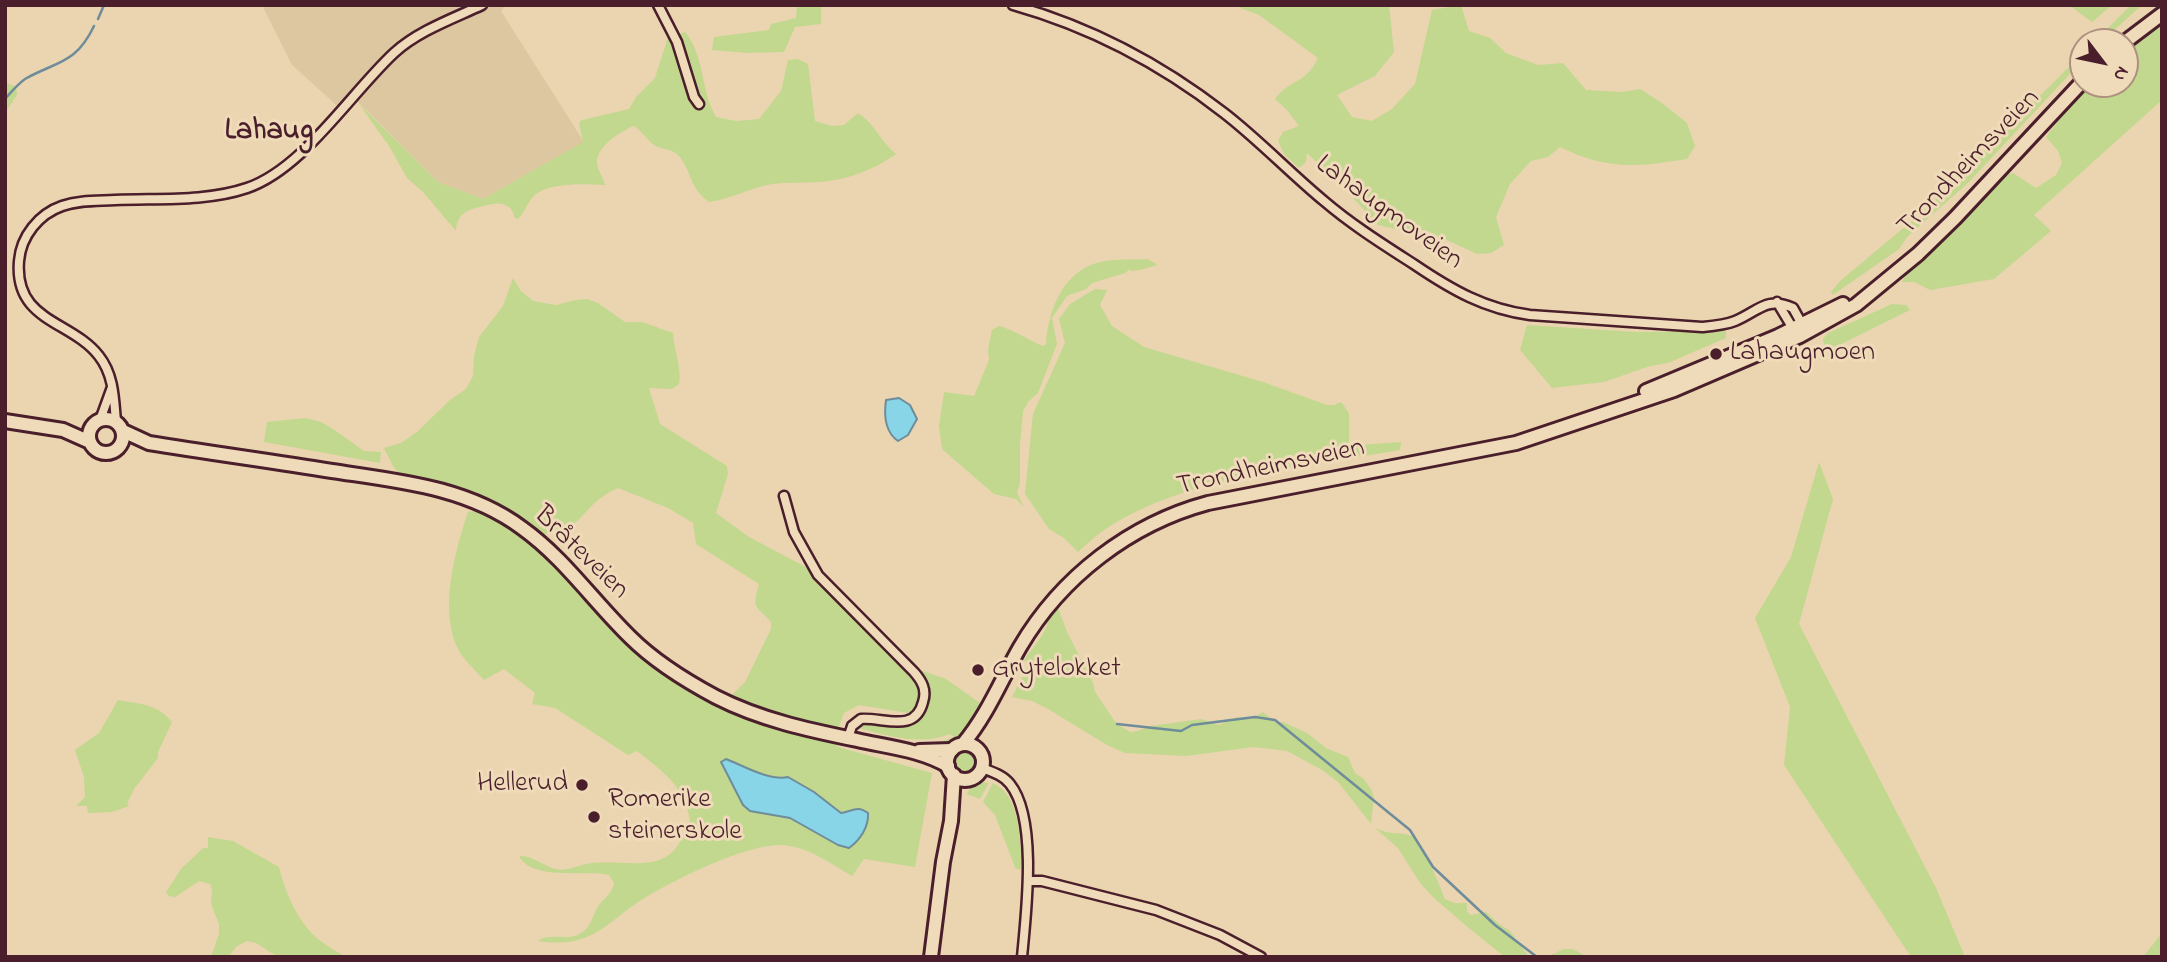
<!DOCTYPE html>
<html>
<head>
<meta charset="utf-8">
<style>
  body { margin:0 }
  #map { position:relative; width:2167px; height:962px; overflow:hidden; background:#ead5b0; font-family:"Indie Flower",sans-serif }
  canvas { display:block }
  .frame { position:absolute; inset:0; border:7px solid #4a1f2b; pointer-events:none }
  .north { position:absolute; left:2069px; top:28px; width:70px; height:70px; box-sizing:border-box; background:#efdbb9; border:2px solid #ad9080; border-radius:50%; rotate:122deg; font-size:19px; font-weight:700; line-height:28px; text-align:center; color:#4a1f2b }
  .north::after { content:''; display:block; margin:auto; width:24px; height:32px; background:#4a1f2b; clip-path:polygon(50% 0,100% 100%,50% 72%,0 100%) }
</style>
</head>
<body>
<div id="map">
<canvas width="2167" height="962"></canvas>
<div class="frame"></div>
<div class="north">N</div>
</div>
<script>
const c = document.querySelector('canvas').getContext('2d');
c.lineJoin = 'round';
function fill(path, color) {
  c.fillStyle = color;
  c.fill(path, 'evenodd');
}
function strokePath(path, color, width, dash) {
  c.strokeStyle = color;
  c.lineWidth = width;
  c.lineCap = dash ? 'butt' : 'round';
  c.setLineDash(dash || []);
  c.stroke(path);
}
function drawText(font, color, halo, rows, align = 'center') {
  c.font = font + ' "Indie Flower",sans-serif';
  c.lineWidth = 6;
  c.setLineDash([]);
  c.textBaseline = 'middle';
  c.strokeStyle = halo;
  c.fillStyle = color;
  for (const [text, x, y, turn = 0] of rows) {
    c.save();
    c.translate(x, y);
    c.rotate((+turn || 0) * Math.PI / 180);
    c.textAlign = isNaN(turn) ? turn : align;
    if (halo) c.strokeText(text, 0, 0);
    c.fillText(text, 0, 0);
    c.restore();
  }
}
const built = new Path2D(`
  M262 5H506L501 11 584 142 483 199 438 182 358 102 345 113 292 65Z`);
const green = new Path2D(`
  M797 5H821V24L795 27 784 52 748 53 712 50 714 37 769 30 771 24 796 18Z
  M1233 5H1389L1394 52 1375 76 1337 95 1352 117 1372 121 1392 109 1415 84 1432 10 1461 5 1469 31 1490 38 1506 53 1538 65 1563 63 1586 90 1622 92 1640 89 1662 103 1687 123 1695 146 1687 159C1638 167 1606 170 1560 147L1548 157 1531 161 1510 184 1496 217 1504 245 1491 253 1477 254 1425 230H1400L1378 225 1344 188 1307 153 1306 162 1299 168 1284 154 1278 141 1283 132 1299 126 1287 110 1275 99C1290 79 1306 84 1318 58L1259 15Z
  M2069 5H2112L2092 22Z
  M2131 5H2142L2101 42H2094Z
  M2162 24V100L2034 215 2051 231 1994 279 1930 290 1914 282H1902L1907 273 1948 234 2001 177 2013 173 2036 188 2056 175 2062 163 2058 151 2046 137 2068 109 2093 84H2125V54Z
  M685 32C705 56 700 89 716 117L736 121 759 119 781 91 788 60 798 59 808 64 815 121 832 126 844 125 858 113C875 124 881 142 896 154 875 169 847 180 820 182 804 183 788 182 772 184 750 188 731 199 709 202 690 187 693 178 682 160 675 148 665 151 654 145 647 140 642 131 634 126 621 131 595 147 597 164 598 171 604 178 605 185 586 184 548 182 534 196 527 202 525 213 518 219L515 218C513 212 511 207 505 205 499 202 493 204 488 205 470 209 457 211 456 231L423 192 407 178 389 146 359 104 438 182 483 199 583 142 579 123 582 120 629 109 636 97 655 78 668 37Z
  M2083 53V60L1968 183 1908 236 1899 249 1833 295 1831 292 1840 281 1925 210Z
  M5 82 16 87 17 95 5 113Z
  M1147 259 1158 265C1149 267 1139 271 1131 271L1130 269 1125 273 1092 283 1086 289 1067 296 1052 318 1057 344 1038 393 1028 402 1023 411 1020 444V483L1017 493 1024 507 1016 499 994 494 942 449 939 426 944 392 974 396 989 360 988 350 992 330 999 326C1015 330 1027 340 1043 346L1046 344C1048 313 1061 277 1091 265 1107 258 1130 260 1147 259Z
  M513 278 521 291 533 301 556 305 576 300 587 299 598 303 625 322H642L673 333C674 350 682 369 679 384L672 389 649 388 660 424 727 466 728 474 716 513 749 537 830 580 908 662 920 670 946 679 987 708 967 746 957 739 937 747 939 742 954 737 950 734C922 746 887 736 858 728L862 724C891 717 891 737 922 712L915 708 908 713 859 705 844 713 833 742 838 747 932 773 915 867 864 859 852 876C833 865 813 850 790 846 757 838 681 877 651 894 607 919 596 950 538 941 553 931 570 944 585 930 592 924 593 913 599 905 605 897 612 894 614 883L609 875C587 869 533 882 519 856 532 855 542 865 555 869 568 872 579 864 592 863 633 860 676 877 686 823L690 821C686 787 662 771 637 751L628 755 555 708 532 704 535 693 504 669 484 680C476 671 465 661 459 651 438 611 455 551 468 512L480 510 468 503 408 488 392 464 384 448 401 443 418 431 450 400 466 389 473 376 474 356 479 337 503 306ZM618 488 668 508 693 523 696 544 759 584C752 610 755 604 771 622V629L745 682 729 698 633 642 559 567 556 566 521 533C587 541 574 507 618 488Z
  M1095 289 1107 290 1100 305 1112 326 1144 347 1263 382 1327 405H1334L1341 402 1349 413V444L1360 445 1401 442 1400 450C1307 466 1187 476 1107 528 1096 535 1087 544 1078 552L1064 538 1049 529 1025 494 1033 414 1065 343 1059 319 1070 304Z
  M1892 304 1906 305 1910 310 1831 349 1824 345 1823 339 1828 333Z
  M1527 325 1635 332 1726 331V338L1668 363 1650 366 1604 382 1552 388 1520 350Z
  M306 418 321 422 333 429 364 451 381 452 380 463 264 442 267 422Z
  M1819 462 1833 499 1799 624 1936 888 1965 957H1911L1784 765 1790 707 1755 618 1791 557Z
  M1051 599 1056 602 1067 632 1093 683 1095 692 1116 723 1130 732 1138 731 1151 726 1201 719 1219 725 1237 717 1250 719 1263 712 1275 722H1283L1307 733 1326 748 1348 757 1355 773 1364 779 1372 791 1374 798 1371 824 1338 782 1322 770 1287 751 1253 747 1186 756 1125 753 1107 745 1048 709 1032 701 1012 697 1027 668 1028 663 1024 660C1040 638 1052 628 1051 599Z
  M118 700C138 704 157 703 172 722L158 752V758L134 789 127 804 129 806 112 812 88 813 87 806H76L85 797 84 777 75 750 99 733Z
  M956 762a9 9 0 1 1 18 0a9 9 0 1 1-18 0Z
  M982 782 989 783 980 799 966 794 973 786Z
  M993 783C1021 797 1018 836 1023 862L1020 870 1015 868 1013 862 995 815 983 802Z
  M1374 827C1389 836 1398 831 1412 836 1421 839 1441 888 1445 899L1454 903H1467V911L1470 915 1486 912 1499 924 1510 931 1529 957H1505L1470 929 1435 899 1420 883 1398 848Z
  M208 837 233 841 279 867C285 893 300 927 322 942 330 948 338 952 346 957H278L256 943 247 941 237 946 228 957H211L219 934V924L211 904 212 890 210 884 199 881 175 897 169 896 166 892 181 869 203 848H208Z
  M2162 933V957H2143Z
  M1564 949H1573L1587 957H1547Z`);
const water = new Path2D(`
  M899 398 910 405 917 419 908 435 898 441C885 432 884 414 886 400Z
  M726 759C744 766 769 781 788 777L814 792 841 813C853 811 857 805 868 813 869 827 860 840 849 848L838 845 790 818 750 811 743 805 721 762Z`);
const stream = new Path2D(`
  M98 19 104 5
  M5 99C11 92 18 84 25 79 57 61 76 64 94 26
  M1117 724 1181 731 1192 725 1255 717 1275 720 1410 830 1433 867 1495 925 1537 957`);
const minor = new Path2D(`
  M658 5 677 42 694 97 699 104
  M1013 5C1091 27 1161 64 1224 113 1259 140 1290 173 1324 201 1352 225 1384 245 1415 265 1452 290 1485 309 1530 315L1702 327C1713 326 1725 325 1735 321 1759 311 1766 296 1793 308L1803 326
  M1777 302 1795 332
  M100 420 112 387
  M116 422C114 399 114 375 99 356 71 320 14 322 19 261 21 236 39 214 62 206 79 200 97 201 115 200 157 198 206 202 247 188 303 169 350 94 394 53 418 31 452 19 482 5
  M784 496 794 532 818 575 914 672C922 681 927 690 923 702 915 734 883 717 861 719L852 726 848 738
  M982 768C992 772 1003 775 1010 784 1038 819 1026 914 1022 957
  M1028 881H1042L1156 910 1220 935 1261 957`);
const secondary = new Path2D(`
  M89 436a17 17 0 1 1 34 0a17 17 0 1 1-34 0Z
  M5 421 63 430 90 442
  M123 431 149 443C210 453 271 461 332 471 398 481 467 487 522 528 564 558 593 601 630 637 654 661 686 681 716 697 761 720 809 730 857 740 888 747 921 750 948 766
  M919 751 952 750`);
const primary = new Path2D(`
  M2125 42 2162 14
  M1646 391 1778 336 1843 304
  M963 744C988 714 1001 680 1020 647 1061 577 1130 524 1208 503L1516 443 1674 390 1800 336 1856 305 1918 254 1955 218 2083 81
  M947 762a18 18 0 1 1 36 0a18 18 0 1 1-36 0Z
  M931 957 943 862 951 821 954 775`);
const markers = [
  [1716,354,7,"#4a1f2b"],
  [978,670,7,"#4a1f2b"],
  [582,785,7,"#4a1f2b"],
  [594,817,7,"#4a1f2b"]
];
const streetNames = [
  ["Trondheimsveien",1970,164,-46],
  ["Lahaugmoveien",1388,214,36],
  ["Trondheimsveien",1271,469,-12],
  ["Bråteveien",580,554,44]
];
const poiNames = [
  ["Lahaugmoen",1730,354],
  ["Grytelokket",992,670],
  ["Hellerud",568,785,"right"],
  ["Romerike",608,801],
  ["steinerskole",608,833]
];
const neighbourhoodNames = [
  ["Lahaug",269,133]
];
fill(built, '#ddc7a0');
fill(green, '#c1d88e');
fill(water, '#87d5e6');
strokePath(water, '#6f8c9b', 2);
strokePath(stream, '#6f8c9b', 2.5);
strokePath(minor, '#4a1f2b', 13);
strokePath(secondary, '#4a1f2b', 18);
strokePath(primary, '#4a1f2b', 18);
strokePath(minor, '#efdbb9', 8);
strokePath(secondary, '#efdbb9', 12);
strokePath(primary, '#efdbb9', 12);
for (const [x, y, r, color] of markers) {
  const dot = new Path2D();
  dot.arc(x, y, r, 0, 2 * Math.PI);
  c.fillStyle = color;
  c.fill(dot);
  strokePath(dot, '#efdbb9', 2.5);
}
drawText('28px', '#4a1f2b', '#efdbb9', streetNames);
drawText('28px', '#4a1f2b', '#efdbb9', poiNames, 'left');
drawText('bold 30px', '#4a1f2b', '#efdbb9', neighbourhoodNames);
</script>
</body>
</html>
